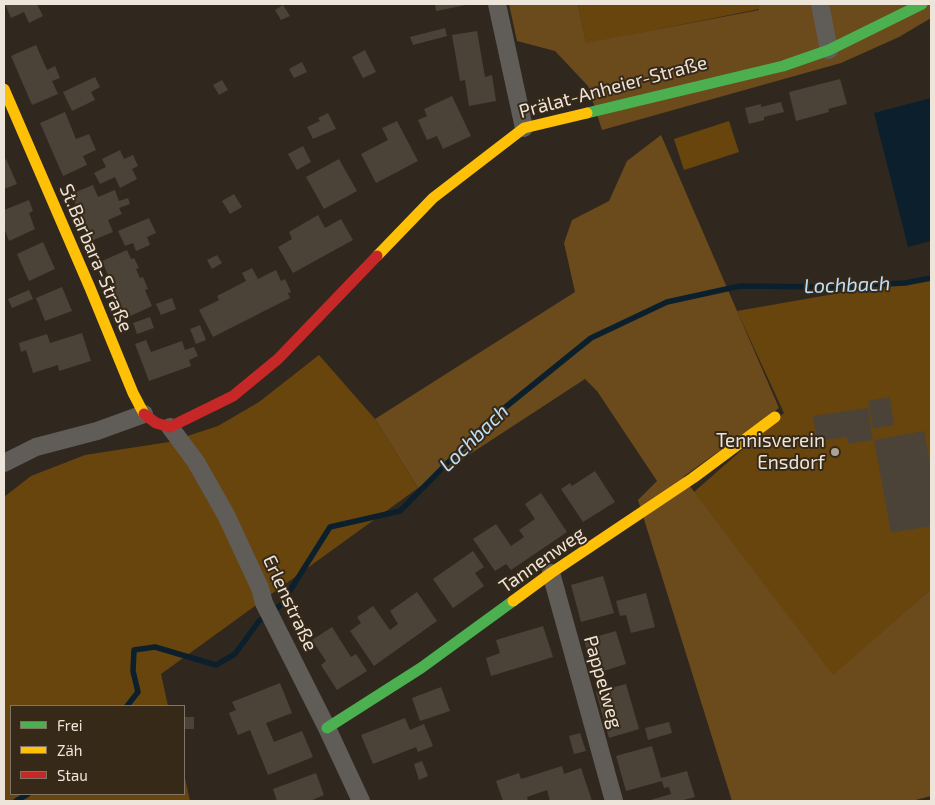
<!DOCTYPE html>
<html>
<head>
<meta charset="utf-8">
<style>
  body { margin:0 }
  #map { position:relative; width:935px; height:805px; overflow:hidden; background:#30281f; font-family:"Exo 2",sans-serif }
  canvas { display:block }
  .frame { position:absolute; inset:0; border:5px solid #ede5da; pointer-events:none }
  .legend { position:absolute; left:10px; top:705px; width:175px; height:90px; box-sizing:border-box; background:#372918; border:1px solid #807466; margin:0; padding:6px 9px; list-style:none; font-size:15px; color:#ede5da }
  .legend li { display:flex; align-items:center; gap:10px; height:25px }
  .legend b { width:25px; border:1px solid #807466 }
</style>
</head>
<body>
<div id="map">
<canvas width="935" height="805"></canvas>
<div class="frame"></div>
<ul class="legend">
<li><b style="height:6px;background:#4caf50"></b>Frei</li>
<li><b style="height:6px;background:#ffc107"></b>Zäh</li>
<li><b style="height:6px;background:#c62828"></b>Stau</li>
</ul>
</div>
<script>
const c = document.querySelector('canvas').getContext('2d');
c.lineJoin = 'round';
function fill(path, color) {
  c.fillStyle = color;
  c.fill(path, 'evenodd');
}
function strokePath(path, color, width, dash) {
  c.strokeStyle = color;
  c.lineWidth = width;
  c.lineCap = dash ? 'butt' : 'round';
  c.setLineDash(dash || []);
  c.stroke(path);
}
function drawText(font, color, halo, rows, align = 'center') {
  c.font = font + ' "Exo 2",sans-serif';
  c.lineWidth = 4;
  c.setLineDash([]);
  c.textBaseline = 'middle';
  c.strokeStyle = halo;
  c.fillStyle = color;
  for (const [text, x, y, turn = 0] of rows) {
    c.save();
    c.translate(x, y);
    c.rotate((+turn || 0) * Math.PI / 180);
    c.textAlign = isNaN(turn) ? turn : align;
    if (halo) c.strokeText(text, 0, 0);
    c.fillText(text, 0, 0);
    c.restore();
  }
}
const green = new Path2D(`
  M578 4H758L759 9 586 44Z
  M729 121 739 152 684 170 674 139Z
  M931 277V589L833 676 694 492 784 413 737 311Z
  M319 355 375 419 418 488 161 674 168 706H11V794H184V774L190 801H4V497L31 476 85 455 169 442 218 426 259 402Z`);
const forest = new Path2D(`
  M509 4H578L586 43 759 10 758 4H931V18L899 37 841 63 602 130 588 86 555 51 517 41Z
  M661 135 779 408 683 477 833 675 931 589V796L912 801H732L638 500 657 481 597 391 585 379 418 488 375 419 575 292 564 243 572 220 609 201 627 161Z`);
const water = new Path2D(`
  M931 98V241L908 247 874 113Z`);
const stream = new Path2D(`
  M127 706 138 692 133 671 134 650 155 647 216 665 235 654 259 621 281 605 330 527 400 511 492 418 591 338 667 302 740 286 832 287 905 283 931 278
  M16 801 28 794`);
const building = new Path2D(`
  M5 4H37L43 16 29 23 24 12 11 18Z
  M435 4H466V5L436 11Z
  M283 5 290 16 281 20 275 10Z
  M445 28 447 36 413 45 410 37Z
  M477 31 485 77 492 75 496 101 469 106 465 80 460 81 452 35Z
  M36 45 47 70 55 66 60 78 52 81 58 94 32 105 11 56Z
  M365 50 376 72 363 78 352 57Z
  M302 62 307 72 294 78 289 69Z
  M95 77 100 87 91 92 95 100 72 111 63 92Z
  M840 79 847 104 828 109 829 112 796 121 789 92Z
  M222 80 228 90 219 95 213 85Z
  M452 96 471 136 443 149 437 136 427 140 418 120 427 116 424 109Z
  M781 102 784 112 764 117V120L749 124 745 108 761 104V107Z
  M65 112 76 139 89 134 96 150 83 156 87 165 63 176 40 123Z
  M328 113 336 129 313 139 307 127 320 121 318 118Z
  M397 121 418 161 376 183 361 154 388 140 382 128Z
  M303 146 311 162 297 170 288 154Z
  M120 150 124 159 133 155 138 166 132 169 137 179 120 188 115 177 100 184 94 173 106 167 102 159Z
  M6 159 17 184 4 189V160Z
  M339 159 357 191 324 209 306 177Z
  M93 185 98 197 115 190 119 201 128 198 130 204 119 208 122 214 108 220 113 232 91 241 71 194Z
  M234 194 242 207 230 214 222 201Z
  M29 200 33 211 29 213 35 229 9 241 4 228V210Z
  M318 215 325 228 341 219 353 240 293 273 278 247 292 239 289 232Z
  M149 218 156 233 147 237 150 245 136 251 133 243 125 246 118 231Z
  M43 242 55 269 29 281 17 254Z
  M127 250 131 259 134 258 139 268 136 269 140 278 143 277 148 289 145 290 152 306 126 318 102 261Z
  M217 255 222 263 212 269 207 260Z
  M252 268 258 279 276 270 281 281 285 279 291 292 288 293 290 298 213 337 199 310 219 300 217 296 246 281 242 273Z
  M62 287 72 311 45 321 36 298Z
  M29 290 33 299 12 308 8 299Z
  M172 298 176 309 161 315 156 304Z
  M150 317 154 328 137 334 133 323Z
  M200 325 206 340 196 344 190 329Z
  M82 333 91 361 59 371 58 365 33 373 26 350 21 352 19 343 47 334 50 343Z
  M146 340 151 352 182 341 185 350 194 347 198 356 189 360 191 366 149 381 135 344Z
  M890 397 894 425 873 429 868 401Z
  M868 408 873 440 848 444 847 437 817 441 813 416Z
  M924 431 931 469V526L891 533 874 440Z
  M595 471 615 502 583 522 561 489 570 483 572 486Z
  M541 493 567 532 511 570 506 564 495 571 473 539 496 524 511 546 524 537 519 530 535 519 525 504Z
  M473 551 484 567 475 573 484 586 453 608 433 579Z
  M603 576 614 613 581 622 571 585Z
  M417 592 437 621 374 666 350 631 361 623 357 617 373 606 390 630 398 624 390 611Z
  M646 593 655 627 631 633 626 615 620 616 616 601Z
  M543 626 553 657 491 676 486 658 500 653 496 640Z
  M332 627 351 657 356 654 367 671 337 690 321 665 326 661 312 640Z
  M616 631 626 664 594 674 584 640Z
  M280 683 292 713 266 723 274 742 302 731 313 757 268 775 250 730 238 735 229 713 236 710 232 702Z
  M626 684 639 729 609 738 596 692Z
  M441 687 450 711 420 721 412 698Z
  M184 717H194V729H184Z
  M405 718 410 730 424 724 433 746 418 752 416 747 373 764 361 735Z
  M669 722 672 733 648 740 645 728Z
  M580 733 586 751 574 754 569 736Z
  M652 746 661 778 687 771 695 797 680 801H647L671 794 669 787 664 788 662 781 626 791 616 756Z
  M422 761 428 776 419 780 414 764Z
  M562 766 564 774 581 768 592 801H550L547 790 527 797 528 801H503L496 781 519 773 521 779Z
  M316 773 324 795 310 801H277L273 789Z`);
const street = new Path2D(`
  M497 4 524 128
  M820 4 829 50
  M170 427 196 462 226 515 260 588 264 603 327 728 361 801
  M4 463 36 447 97 431 144 414
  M551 573 614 801`);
const fast = new Path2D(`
  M587 113 783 66 829 50 922 4
  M327 728 421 668 513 601`);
const slow = new Path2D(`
  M4 89 90 288 133 393 144 414
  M377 256 433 198 524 128 587 113
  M513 601 551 573 693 478 775 417`);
const jam = new Path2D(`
  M144 414 156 423 170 427 233 396 278 359 377 256`);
const markers = [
  [835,452,5,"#aba399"]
];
const streetNames = [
  ["Prälat-Anheier-Straße",613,87,-15],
  ["St.Barbara-Straße",96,258,67],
  ["Tannenweg",542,560,-35],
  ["Erlenstraße",290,603,65],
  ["Pappelweg",603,682,74]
];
const poiNames = [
  ["Tennisverein",825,441],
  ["Ensdorf",825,463]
];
const waterNames = [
  ["Lochbach",847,285,-2],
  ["Lochbach",474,438,-44]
];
fill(green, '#69450e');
fill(forest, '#6b4a1c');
fill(water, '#0b202c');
strokePath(stream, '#0b202c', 5.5);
fill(building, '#4b4338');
strokePath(street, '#605d59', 18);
strokePath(fast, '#4caf50', 11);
strokePath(slow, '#ffc107', 11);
strokePath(jam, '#c62828', 11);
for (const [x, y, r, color] of markers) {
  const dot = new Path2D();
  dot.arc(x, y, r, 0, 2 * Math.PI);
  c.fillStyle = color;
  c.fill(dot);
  strokePath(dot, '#372918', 2);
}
drawText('19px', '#ede5da', '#372918', streetNames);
drawText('19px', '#ede5da', '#372918', poiNames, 'right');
drawText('italic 20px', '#bbe0fa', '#372918', waterNames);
</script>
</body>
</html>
